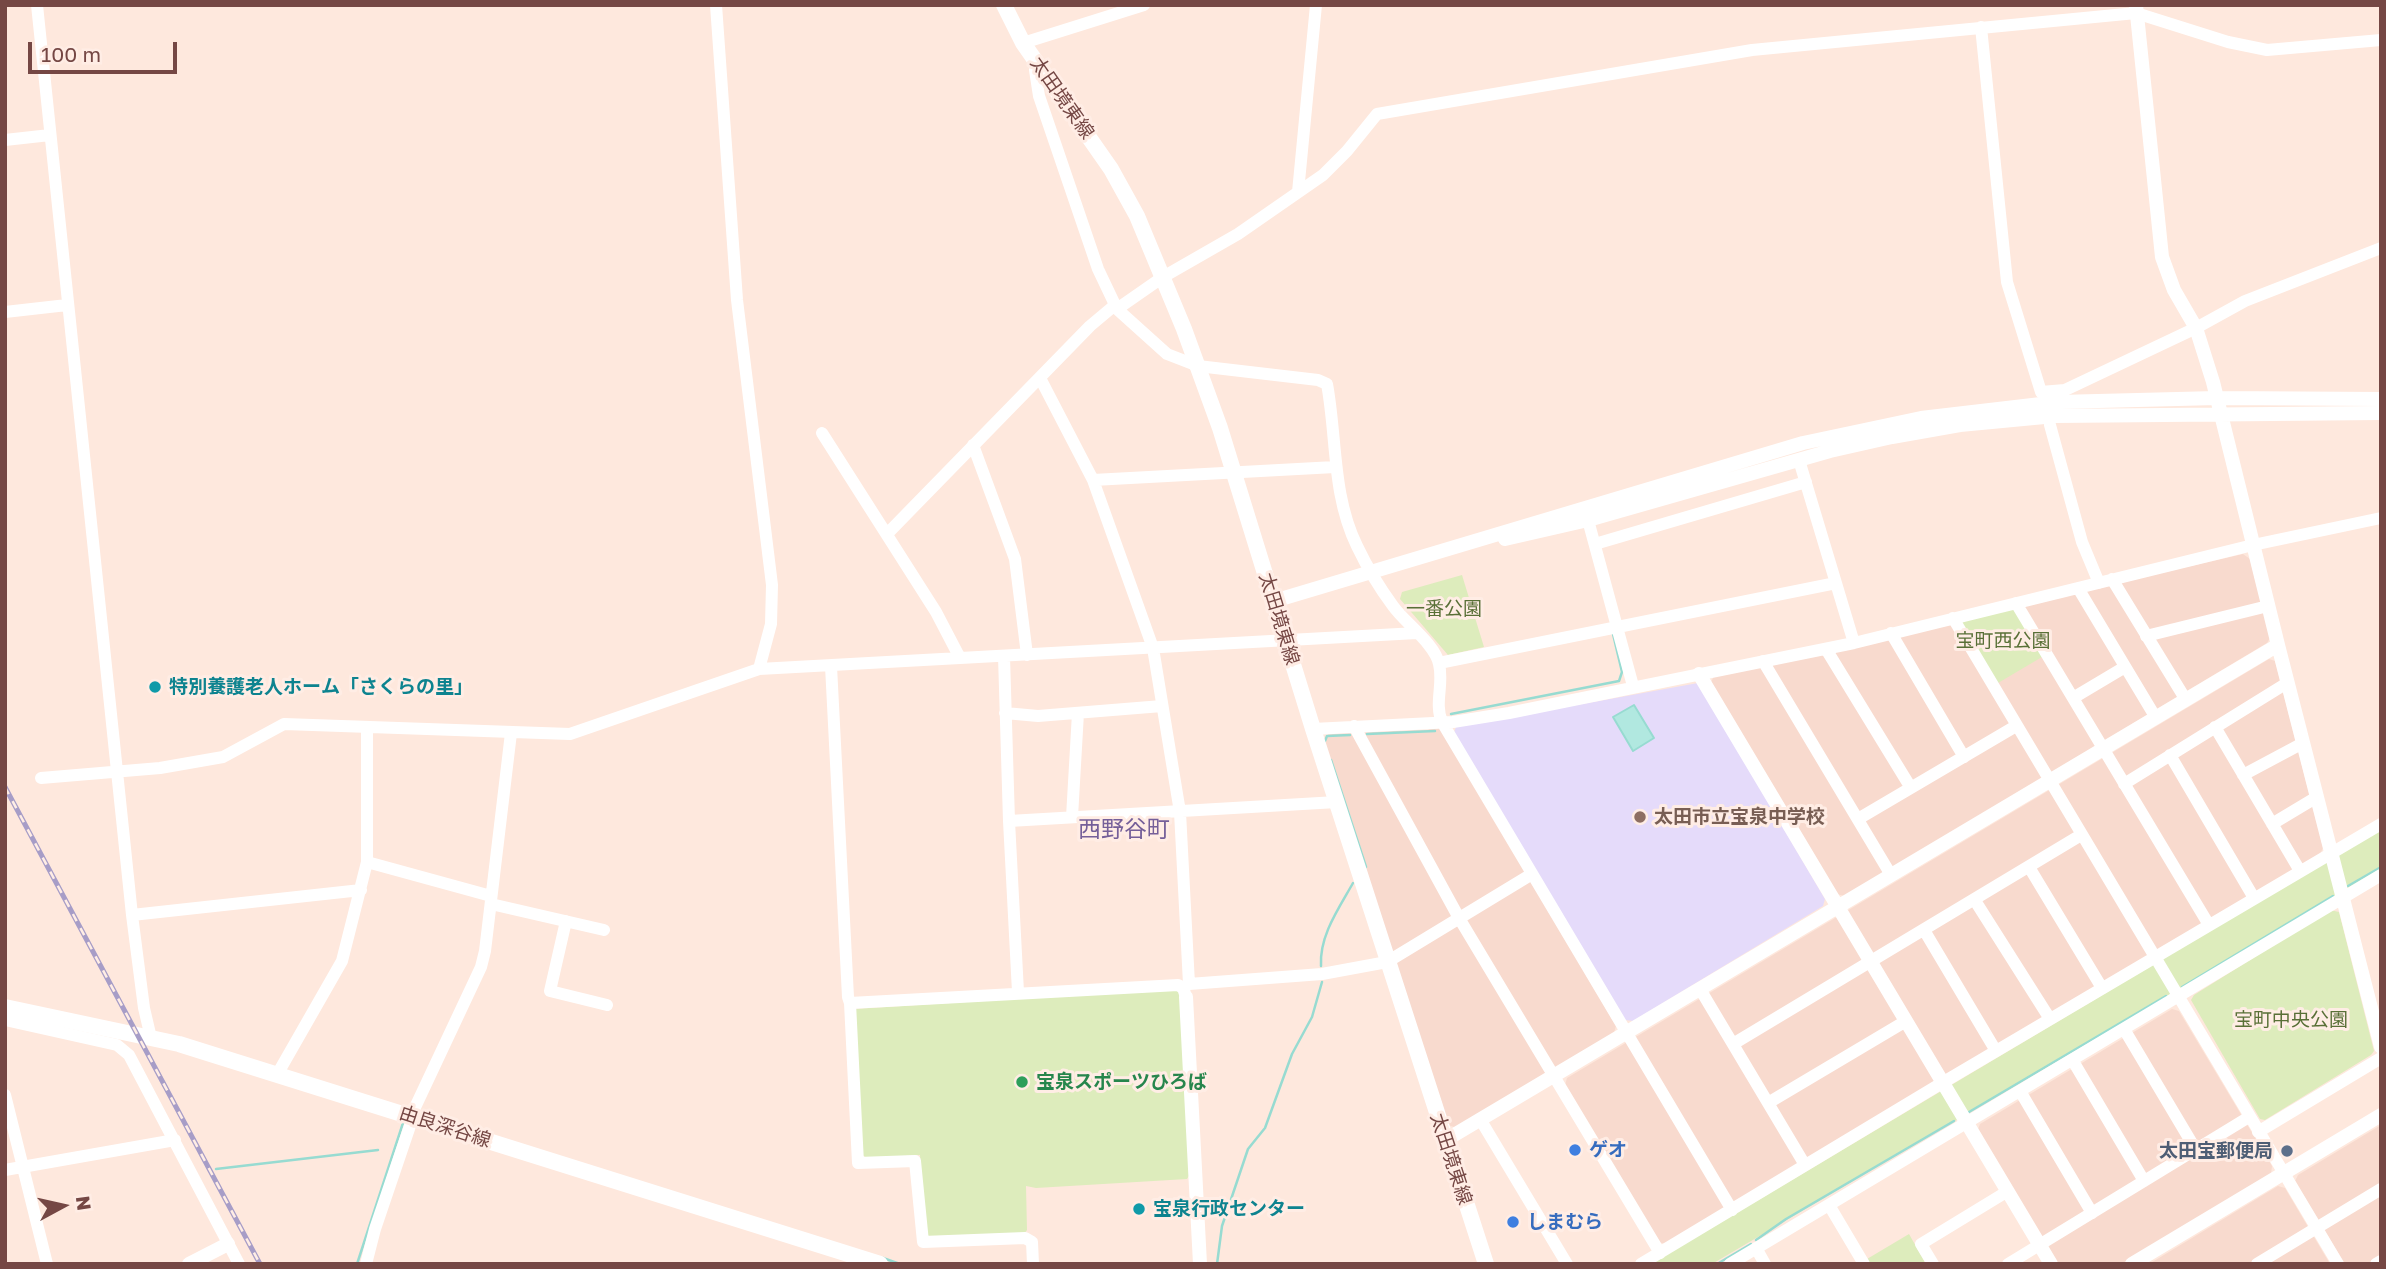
<!DOCTYPE html>
<html>
<head>
<meta charset="utf-8">
<style>
  body { margin:0 }
  #map { position:relative; width:2386px; height:1269px; overflow:hidden; background:#fee8dd; font-family:"Golos Text",sans-serif }
  canvas { display:block }
  .frame { position:absolute; inset:0; border:7px solid #754744; pointer-events:none }
  .north { position:absolute; left:28px; top:1171px; width:70px; height:70px; -webkit-text-stroke:5px #ffede5; paint-order:stroke; rotate:82deg; font-size:19px; font-weight:700; line-height:28px; text-align:center; color:#754744 }
  .north::after { content:''; display:block; margin:auto; width:24px; height:32px; background:#754744; clip-path:polygon(50% 0,100% 100%,50% 72%,0 100%) }
  .scale { position:absolute; left:28px; top:42px; width:149px; height:32px; box-sizing:border-box; border:4px solid #754744; border-top:0; padding-left:9px; font-size:21px; line-height:24px; white-space:nowrap; color:#754744; -webkit-text-stroke:5px #ffede5; paint-order:stroke }
</style>
</head>
<body>
<div id="map">
<canvas width="2386" height="1269"></canvas>
<div class="frame"></div>
<div class="north">N</div>
<div class="scale">100 m</div>
</div>
<script>
const c = document.querySelector('canvas').getContext('2d');
c.lineJoin = 'round';
function fill(path, color) {
  c.fillStyle = color;
  c.fill(path, 'evenodd');
}
function strokePath(path, color, width, dash) {
  c.strokeStyle = color;
  c.lineWidth = width;
  c.lineCap = dash ? 'butt' : 'round';
  c.setLineDash(dash || []);
  c.stroke(path);
}
function drawText(font, color, halo, rows, align = 'center') {
  c.font = font + ' "Golos Text","Noto Sans JP",sans-serif';
  c.lineWidth = 6;
  c.setLineDash([]);
  c.textBaseline = 'middle';
  c.strokeStyle = halo;
  c.fillStyle = color;
  for (const [text, x, y, turn = 0] of rows) {
    c.save();
    c.translate(x, y);
    c.rotate((+turn || 0) * Math.PI / 180);
    c.textAlign = isNaN(turn) ? turn : align;
    if (halo) c.strokeText(text, 0, 0);
    c.fillText(text, 0, 0);
    c.restore();
  }
}
const residential = new Path2D(`
  M2243 554 2250 559 2270 638 2267 643 1845 896 1836 894 1710 684 1714 676Z
  M2269 659 2275 661 2323 848 2319 856 1666 1244 1658 1242 1565 1085 1567 1078Z
  M1433 726 1440 728 1616 1026 1614 1033 1457 1128 1448 1125 1324 740 1329 733 1428 730Z
  M2172 1009 2179 1011 2272 1166 2271 1174 2121 1264H2056L1977 1132 1980 1124Z
  M2381 1125V1264H2345L2295 1181 2298 1175Z
  M2278 1186 2285 1188 2330 1264H2149Z`);
const education = new Path2D(`
  M1698 683 1825 899 1823 906 1633 1021 1625 1020 1453 735 1456 727Z`);
const green = new Path2D(`
  M1462 575 1484 647 1448 655 1400 599 1402 592Z
  M2016 603 2047 654 1993 686 1953 618Z
  M2381 829V870L1712 1264H1651Z
  M2330 910 2339 912 2374 1051 2371 1055 2265 1120 2260 1119 2191 1000 2194 995Z
  M1176 989 1180 993 1190 1174 1187 1179 1036 1188 1026 1186 1027 1230 1024 1234 928 1238 924 1235 920 1155 867 1158 862 1155 854 1009Z
  M1909 1234 1926 1264H1870L1867 1259Z`);
const water = new Path2D(`
  M1634 705 1654 738 1633 751 1613 717Z`);
const stream = new Path2D(`
  M1451 714 1619 681 1622 672 1613 634
  M1367 734 1435 731
  M1325 741 1327 736 1350 735
  M1331 760 1366 867
  M2348 886 2381 867
  M1321 966C1319 936 1339 908 1353 883
  M2182 987 2333 896
  M1969 1112 2166 996
  M216 1169 378 1150
  M1756 1240 1786 1219 1954 1121
  M883 1258 900 1264
  M216 1264H218
  M357 1264 403 1123
  M1217 1264 1222 1226 1248 1149 1265 1128 1292 1054 1312 1017 1322 982
  M1717 1264 1751 1244`);
const minor = new Path2D(`
  M37 5 132 915 144 1008 151 1038
  M716 5 737 300 772 585 771 624 759 669
  M1981 27 2007 282 2041 392 2065 390 2196 328 2245 301 2381 248
  M1023 43 1144 5
  M1038 62 1035 70 1039 96 1098 269 1117 309 1167 354 1198 366 1318 380 1327 384C1337 438 1332 495 1357 546 1367 567 1379 587 1393 606 1405 623 1435 644 1439 664 1444 684 1434 703 1442 722L1732 1210
  M5 140 50 135
  M1298 192 1316 5
  M1117 309 1163 277 1238 234 1323 175 1347 151 1377 114 1752 50 2136 13 2228 42 2267 50 2381 40
  M5 312 67 305
  M1040 378 1093 480 1153 648 1180 812 1189 984 1183 988
  M2050 425 2082 542 2099 583
  M822 433 936 612 960 658
  M973 445 1015 559 1027 655
  M1799 460 1854 643
  M1093 480 1335 467
  M1588 520 1633 686
  M887 534 1090 326 1115 305
  M1595 544 1806 482
  M2112 579 2186 700
  M2078 588 2156 718
  M2016 603 2209 925
  M1953 618 2338 1264
  M1891 633 1964 757
  M2146 636 2268 606
  M1826 649 1911 788
  M1004 656 1009 821 1018 992
  M1763 661 1891 875
  M1439 663 1836 583
  M831 666 848 997 850 1003
  M2073 698 2125 667
  M1005 713 1038 716 1162 706
  M1354 726 1459 918 1660 1253
  M2215 727 2300 871
  M1313 729 1453 722 1509 713 1854 643 2253 545 2381 518
  M2170 755 2254 898
  M2243 775 2303 743
  M41 778 160 768 223 757 284 724 570 734 759 669 1417 633
  M2124 784 2287 683
  M1072 817 1078 713
  M1858 819 2016 726
  M1009 821 1337 802
  M2272 824 2317 797
  M367 862 491 896
  M2029 867 2102 988
  M1974 899 2050 1019
  M491 904 604 930
  M132 915 361 890
  M566 921 550 991 607 1005
  M1924 930 1996 1051
  M1189 984 1322 974 1387 962 1532 874
  M1700 989 1805 1165
  M5 1020 117 1045 129 1055 239 1264
  M2124 1029 2196 1150
  M1733 1044 2081 835
  M2073 1061 2144 1181
  M278 1073 342 961 367 862V728
  M2020 1091 2092 1213
  M5 1095 47 1264
  M1768 1103 1906 1021
  M411 1116 481 967 485 951 511 733
  M1480 1119 1567 1264
  M2258 1132 2381 1058
  M5 1170 175 1140
  M1829 1205 1864 1264
  M1756 1248 1765 1264
  M366 1264 375 1229 413 1117
  M1033 1264 1032 1242 1025 1238 923 1242 915 1161 858 1163 850 1003 1178 985 1183 988 1186 997
  M1641 1264 1942 1083 2381 824
  M1730 1264 2381 875
  M1933 1264 1921 1244 2008 1191
  M2008 1264 2249 1117
  M2257 1264 2381 1189
  M2376 1264 2381 1261`);
const tertiary = new Path2D(`
  M2136 5 2162 257 2174 290 2196 328 2213 382 2278 645 2381 1047
  M1505 539 1588 520 1830 451 1892 437 1960 425 2055 416 2381 413
  M1274 601 1803 443 1921 418 2058 402 2217 398 2381 399
  M1699 674 2051 1264
  M1186 997 1200 1264
  M1444 1141 2278 645
  M189 1264 228 1244
  M2132 1264 2381 1115`);
const secondary = new Path2D(`
  M1004 5 1023 43 1111 169 1137 216 1184 329 1220 428 1313 729 1486 1264
  M5 1007 179 1044 880 1264`);
const rail = new Path2D(`
  M5 787 260 1264`);
const markers = [
  [155,687,7,"#0f9aa8"],
  [1640,817,7,"#8d6e63"],
  [1022,1082,7,"#2e9e5b"],
  [1575,1150,7,"#3f7fe0"],
  [2287,1151,7,"#5c6f8a"],
  [1139,1209,7,"#0f9aa8"],
  [1513,1222,7,"#3f7fe0"]
];
const streetNames = [
  ["太田境東線",1062,98,55],
  ["太田境東線",1279,619,73],
  ["由良深谷線",445,1127,18],
  ["太田境東線",1451,1159,72]
];
const parkNames = [
  ["一番公園",1444,609],
  ["宝町西公園",2003,641],
  ["宝町中央公園",2291,1020]
];
const cultureNames = [
  ["特別養護老人ホーム「さくらの里」",169,687],
  ["宝泉行政センター",1153,1209]
];
const educationNames = [
  ["太田市立宝泉中学校",1654,817]
];
const leisureNames = [
  ["宝泉スポーツひろば",1036,1082]
];
const shopNames = [
  ["ゲオ",1589,1150],
  ["しまむら",1527,1222]
];
const serviceNames = [
  ["太田宝郵便局",2273,1151]
];
const quarterNames = [
  ["西野谷町",1124,830]
];
fill(residential, '#f8dace');
fill(education, '#e5dbfa');
fill(green, '#ddecbc');
fill(water, '#b1e8e0');
strokePath(water, '#97dbd1', 2);
strokePath(stream, '#97dbd1', 2.5);
strokePath(minor, '#fff', 12);
strokePath(tertiary, '#fff', 14);
strokePath(secondary, '#fff', 16);
strokePath(rail, '#a79dc7', 5);
strokePath(rail, '#ffede5', 2.5, [8]);
for (const [x, y, r, color] of markers) {
  const dot = new Path2D();
  dot.arc(x, y, r, 0, 2 * Math.PI);
  c.fillStyle = color;
  c.fill(dot);
  strokePath(dot, '#ffede5', 2.5);
}
drawText('19px', '#754744', '#ffede5', streetNames);
drawText('19px', '#597037', '#ffede5', parkNames);
drawText('bold 19px', '#0d838f', '#ffede5', cultureNames, 'left');
drawText('bold 19px', '#785e54', '#ffede5', educationNames, 'left');
drawText('bold 19px', '#27864d', '#ffede5', leisureNames, 'left');
drawText('bold 19px', '#366cbe', '#ffede5', shopNames, 'left');
drawText('bold 19px', '#4e5e75', '#ffede5', serviceNames, 'right');
drawText('23px', '#755f99', '#ffede5', quarterNames);
</script>
</body>
</html>
